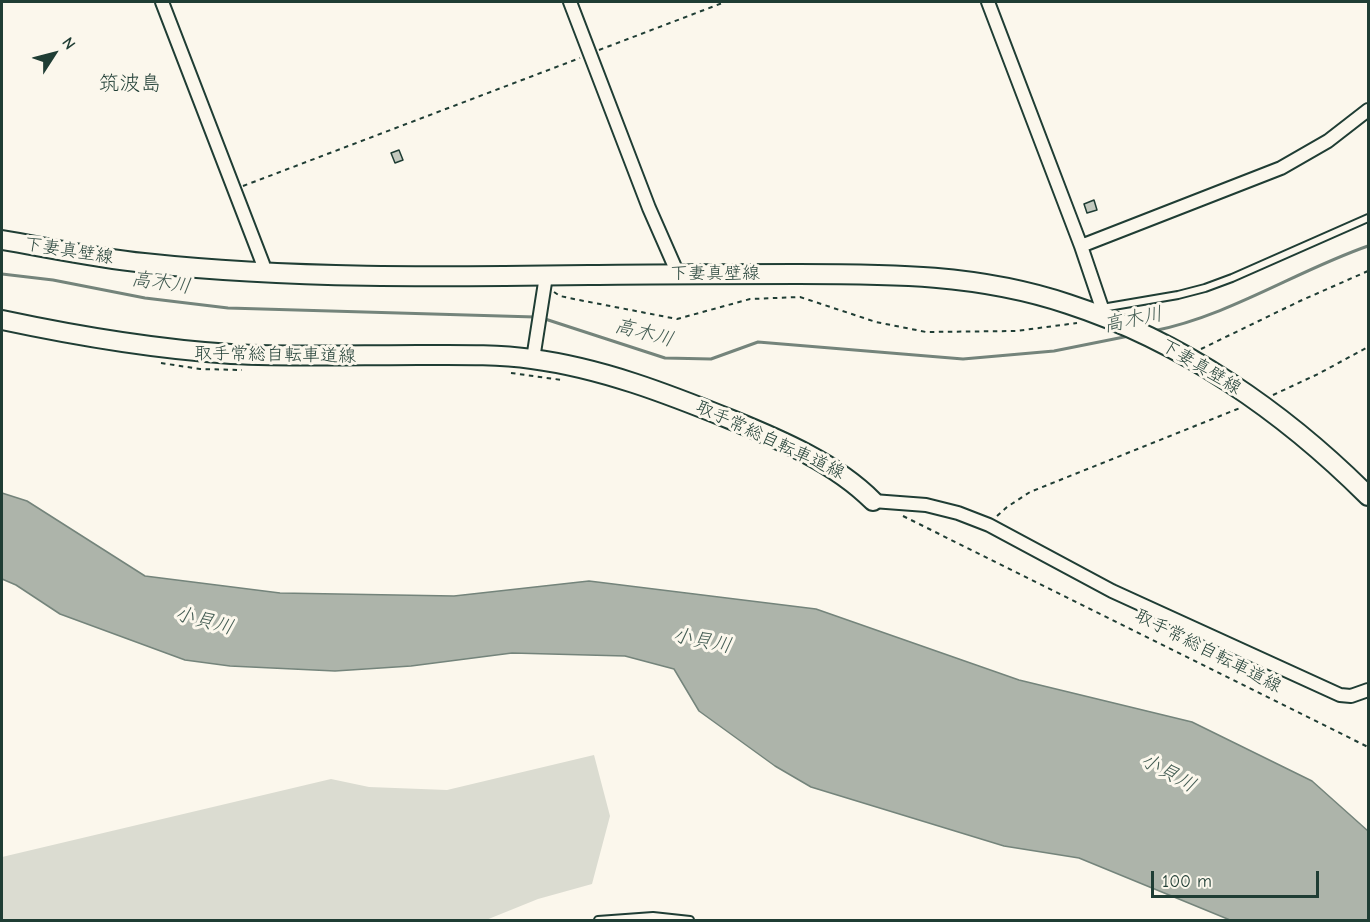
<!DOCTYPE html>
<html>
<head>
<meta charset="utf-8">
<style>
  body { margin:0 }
  #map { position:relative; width:1370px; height:922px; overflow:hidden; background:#fbf7ec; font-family:"Comic Neue",sans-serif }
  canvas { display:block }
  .frame { position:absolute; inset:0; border:3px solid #1f3d34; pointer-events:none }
  .north { position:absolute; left:24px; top:24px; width:60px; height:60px; -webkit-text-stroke:4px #fbf7ec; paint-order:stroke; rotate:54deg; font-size:16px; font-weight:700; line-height:24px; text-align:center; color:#1f3d34 }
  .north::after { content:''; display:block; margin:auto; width:21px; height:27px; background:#1f3d34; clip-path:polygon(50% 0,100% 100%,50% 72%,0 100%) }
  .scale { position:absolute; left:1151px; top:871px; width:168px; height:27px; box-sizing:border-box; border:3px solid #1f3d34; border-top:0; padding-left:8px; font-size:18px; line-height:21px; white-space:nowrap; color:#1f3d34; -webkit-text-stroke:4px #fbf7ec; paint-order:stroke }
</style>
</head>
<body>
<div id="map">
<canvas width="1370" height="922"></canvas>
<div class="frame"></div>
<div class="north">N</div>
<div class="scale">100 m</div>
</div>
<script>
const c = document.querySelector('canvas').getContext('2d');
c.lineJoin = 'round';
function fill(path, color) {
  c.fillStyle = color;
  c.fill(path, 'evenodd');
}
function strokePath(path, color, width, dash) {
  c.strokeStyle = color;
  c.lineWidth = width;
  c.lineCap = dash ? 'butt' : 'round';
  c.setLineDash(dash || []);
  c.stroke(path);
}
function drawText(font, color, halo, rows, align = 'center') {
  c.font = font + ' "Comic Neue","Klee One",sans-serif';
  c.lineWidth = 6;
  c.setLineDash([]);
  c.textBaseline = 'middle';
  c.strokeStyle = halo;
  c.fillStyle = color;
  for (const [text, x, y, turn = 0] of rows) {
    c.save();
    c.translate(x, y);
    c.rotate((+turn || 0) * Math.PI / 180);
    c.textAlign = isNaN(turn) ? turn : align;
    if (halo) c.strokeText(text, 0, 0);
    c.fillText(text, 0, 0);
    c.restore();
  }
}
const green = new Path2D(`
  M594 755 610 816 592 884 538 899 486 920H2V857L331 779 369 787 447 790Z`);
const water = new Path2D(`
  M2 493 27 501 145 576 280 593 454 596 589 581 816 609 1019 680 1192 722 1312 781 1368 831V920H1230L1079 858 1004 846 811 787 775 766 699 711 674 669 625 656 512 653 411 666 335 671 230 666 185 660 60 614 16 585 2 579Z`);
const stream = new Path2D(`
  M2 274 53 280 145 298 228 308 535 317
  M542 318 665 358 711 359 758 342 963 359 1054 351 1129 336
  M1153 331C1229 316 1296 271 1368 246`);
const building = new Path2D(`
  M399 150 403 160 395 163 391 153Z
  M1094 200 1097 210 1087 213 1084 204Z`);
const path = new Path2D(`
  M599 50 725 2
  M243 186 580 58
  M554 292 560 296 579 300 677 319 750 299 800 297 876 322 926 332 1016 331 1077 323
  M1201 349 1300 301 1368 271
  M161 363 200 369 242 370
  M511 373 562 380
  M1273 395 1318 374 1368 347
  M903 516 1368 747
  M997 516 1007 507 1030 492 1240 408`);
const lane = new Path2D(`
  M1102 308 1178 295 1205 288 1232 278 1368 218
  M598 920 653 916 690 920`);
const street = new Path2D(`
  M162 2 263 264 264 273
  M570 2 649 208 678 274
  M988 2 1081 246 1102 308 1099 314
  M1081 246 1281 168 1328 141 1368 110
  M533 359 546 276
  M873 501 926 505 958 513 989 525 1112 591 1340 695 1351 696 1368 690`);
const secondary = new Path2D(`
  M2 240C49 248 96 258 144 263 291 279 441 277 589 275 659 274 728 274 798 274 891 274 979 274 1068 304 1182 341 1284 412 1368 496
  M2 320C77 336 154 349 231 354 294 357 356 355 418 355 456 355 494 354 532 359 601 368 668 394 732 420 781 440 835 463 873 501`);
const streetNames = [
  ["下妻真壁線",69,251,9],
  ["下妻真壁線",715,274],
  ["取手常総自転車道線",275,355,1],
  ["下妻真壁線",1201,367,31],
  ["取手常総自転車道線",770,440,25],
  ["取手常総自転車道線",1208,651,27]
];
const waterNames = [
  ["高木川",161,283,8],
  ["高木川",1133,320,-12],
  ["高木川",644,333,15],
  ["小貝川",204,621,15],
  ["小貝川",702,641,11],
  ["小貝川",1168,773,29]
];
const quarterNames = [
  ["筑波島",130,84]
];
fill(green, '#dbdcd1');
fill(water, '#adb4aa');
strokePath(water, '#74847b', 1.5);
strokePath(stream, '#74847b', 3);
fill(building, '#c4c9be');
strokePath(building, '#1f3d34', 1.5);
strokePath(lane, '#1f3d34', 10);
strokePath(street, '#1f3d34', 16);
strokePath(secondary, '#1f3d34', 22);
strokePath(path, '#1f3d34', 2, [4.5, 4.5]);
strokePath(lane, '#fbf7ec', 6);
strokePath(street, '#fbf7ec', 12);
strokePath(secondary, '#fbf7ec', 18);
drawText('18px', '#1f3d34', '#fbf7ec', streetNames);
drawText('italic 20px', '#425b52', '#fbf7ec', waterNames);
drawText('21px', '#1f3d34', '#fbf7ec', quarterNames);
</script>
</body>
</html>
